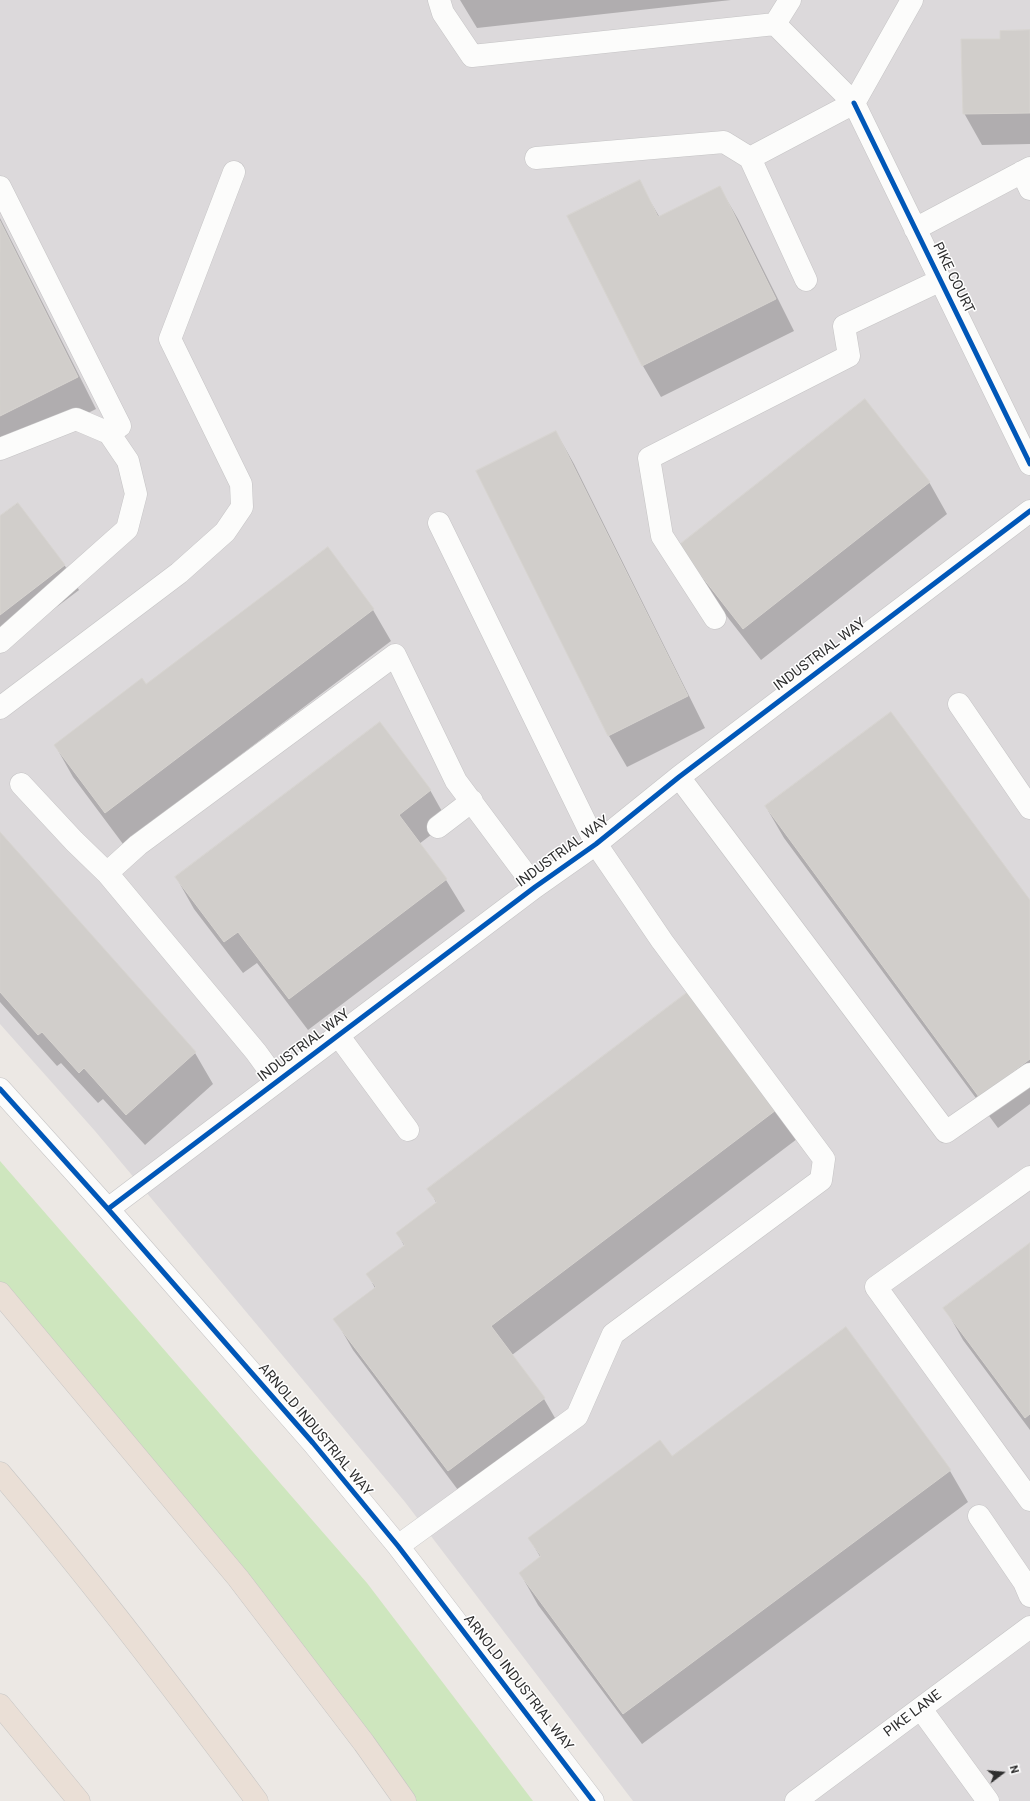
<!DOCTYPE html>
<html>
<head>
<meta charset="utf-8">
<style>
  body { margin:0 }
  #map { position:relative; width:1030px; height:1801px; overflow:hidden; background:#ece8e4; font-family:Roboto,sans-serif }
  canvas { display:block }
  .north { position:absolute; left:982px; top:1753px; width:40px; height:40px; -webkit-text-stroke:3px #fff; paint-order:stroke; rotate:74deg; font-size:11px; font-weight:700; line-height:16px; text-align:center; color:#2e2e2e }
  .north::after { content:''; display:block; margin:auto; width:14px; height:18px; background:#2e2e2e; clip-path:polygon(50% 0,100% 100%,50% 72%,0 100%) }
</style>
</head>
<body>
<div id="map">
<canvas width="1030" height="1801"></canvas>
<div class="north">N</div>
</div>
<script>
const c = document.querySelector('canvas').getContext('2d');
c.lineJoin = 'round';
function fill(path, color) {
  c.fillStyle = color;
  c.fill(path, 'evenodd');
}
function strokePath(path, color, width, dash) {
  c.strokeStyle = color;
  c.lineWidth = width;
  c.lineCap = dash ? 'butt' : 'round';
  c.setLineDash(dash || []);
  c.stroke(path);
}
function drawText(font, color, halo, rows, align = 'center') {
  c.font = font + ' Roboto,sans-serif';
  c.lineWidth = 3;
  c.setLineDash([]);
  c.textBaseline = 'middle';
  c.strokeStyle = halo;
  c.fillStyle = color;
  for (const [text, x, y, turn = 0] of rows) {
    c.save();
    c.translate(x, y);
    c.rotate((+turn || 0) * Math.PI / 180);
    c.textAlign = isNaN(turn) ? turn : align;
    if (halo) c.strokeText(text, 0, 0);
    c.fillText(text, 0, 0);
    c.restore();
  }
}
const industrial = new Path2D(`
  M0 0H1030V1801H633L405 1502 95 1131 0 1024Z`);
const green = new Path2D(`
  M0 1161 367 1583 533 1801H405L0 1293Z`);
const shadow = new Path2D(`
  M460 0H731L477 28Z
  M1030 31V144L982 145 964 113 1001 40Z
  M639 182 660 218 720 188 738 219 794 331 661 397 643 366 569 217Z
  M0 218 96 409 0 457Z
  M556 432 574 464 705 728 627 767 609 736 477 472Z
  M929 482 947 514 761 660 697 578 679 546Z
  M17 504 65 566 79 590 0 650V517Z
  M327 549 373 610 391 641 123 844 73 777 55 745 146 685Z
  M430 790 448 822 419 844 446 880 465 911 308 1030 257 963 243 973 194 909 176 877Z
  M766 807 1030 902V1104L998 1128 784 838Z
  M0 834 195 1053 213 1084 145 1145 103 1099 98 1103 61 1063 57 1066 0 1002Z
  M692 991 797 1139 512 1355 544 1399 562 1430 467 1502 353 1350 335 1319 375 1288 368 1275 405 1247 397 1233 437 1204 429 1189Z
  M1030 1245V1430L963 1340 945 1308Z
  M845 1329 950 1471 968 1502 642 1744 538 1605 520 1573 541 1558 529 1538 672 1458Z`);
const building = new Path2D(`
  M1030 30V113L963 114 961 39H1000V31Z
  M640 180 658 217 720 186 776 299 642 366 567 216Z
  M0 221 78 377 0 416Z
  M865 399 930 482 743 629 678 546Z
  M556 431 688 696 608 736 476 471Z
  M18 503 65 565 0 615V516Z
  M328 547 374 609 105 813 54 745 142 678 146 684Z
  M891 712 1030 900V1059L979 1097 765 806Z
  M380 722 431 790 399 815 447 879 289 999 238 932 224 942 175 877Z
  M0 832 196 1052 126 1115 84 1068 79 1073 42 1032 38 1035 0 992Z
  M692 989 780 1107 491 1326 545 1398 448 1471 333 1319 376 1287 366 1274 405 1245 396 1233 437 1202 427 1189Z
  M1030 1243V1414L1025 1418 943 1308Z
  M846 1327 951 1470 623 1714 519 1573 541 1556 528 1538 660 1440 672 1456Z`);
const minor = new Path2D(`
  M439 0 443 13 472 56 775 24
  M912 0 854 103 1030 464
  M775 24 790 0
  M536 158 724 142 750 158 854 103 775 24
  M750 158 806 280
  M1022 172 1030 189
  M0 187 120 426 109 433
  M915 229 1030 168
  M0 449 76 419 109 433 128 461 136 494 127 529 0 642
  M715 618 662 536 649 458 849 356 844 326 941 280
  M959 704 1030 808
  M0 708 179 573 225 532 242 507 241 484 170 339 234 172
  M679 777 946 1132 1030 1074
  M21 784 74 841 107 873 256 1052 277 1081
  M438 827 472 801
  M107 873 138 845 395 655 456 781 535 887
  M338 1035 408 1130
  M0 1089 108 1209 313 1443 398 1546 593 1801
  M1030 1177 876 1287 1030 1500
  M108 1209 535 887 596 844 679 777 1030 511
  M979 1516 1024 1582 1030 1596
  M398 1546 577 1416 613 1334 821 1180 824 1159 662 941 596 844 439 523
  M921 1709 988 1801
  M796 1801 1030 1627`);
const highway = new Path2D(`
  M0 1293 238 1578 364 1743 405 1801
  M0 1473C90 1579 174 1689 257 1801
  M0 1705 79 1801`);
const cycleway = new Path2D(`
  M854 103 1030 464
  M0 1089 108 1209 313 1443 398 1546 593 1801
  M108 1209 535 887 596 844 679 777 1030 511`);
const streetNames = [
  ["PIKE COURT",953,278,64],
  ["INDUSTRIAL WAY",820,655,-37],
  ["INDUSTRIAL WAY",563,852,-36],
  ["INDUSTRIAL WAY",304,1046,-37],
  ["ARNOLD INDUSTRIAL WAY",315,1430,50],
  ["ARNOLD INDUSTRIAL WAY",518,1683,52],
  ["PIKE LANE",913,1714,-37]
];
fill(industrial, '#dcd9db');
fill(green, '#cee6be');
fill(shadow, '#0003');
fill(building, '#d1cecb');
strokePath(building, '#d7d4d0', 1);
strokePath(minor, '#c5c4c5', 23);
strokePath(highway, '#c6c5c4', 23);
strokePath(minor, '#fcfcfb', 22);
strokePath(highway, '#eadfd6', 22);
strokePath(cycleway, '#0057b8', 5);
drawText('14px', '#2e2e2e', '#fff', streetNames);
</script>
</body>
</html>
